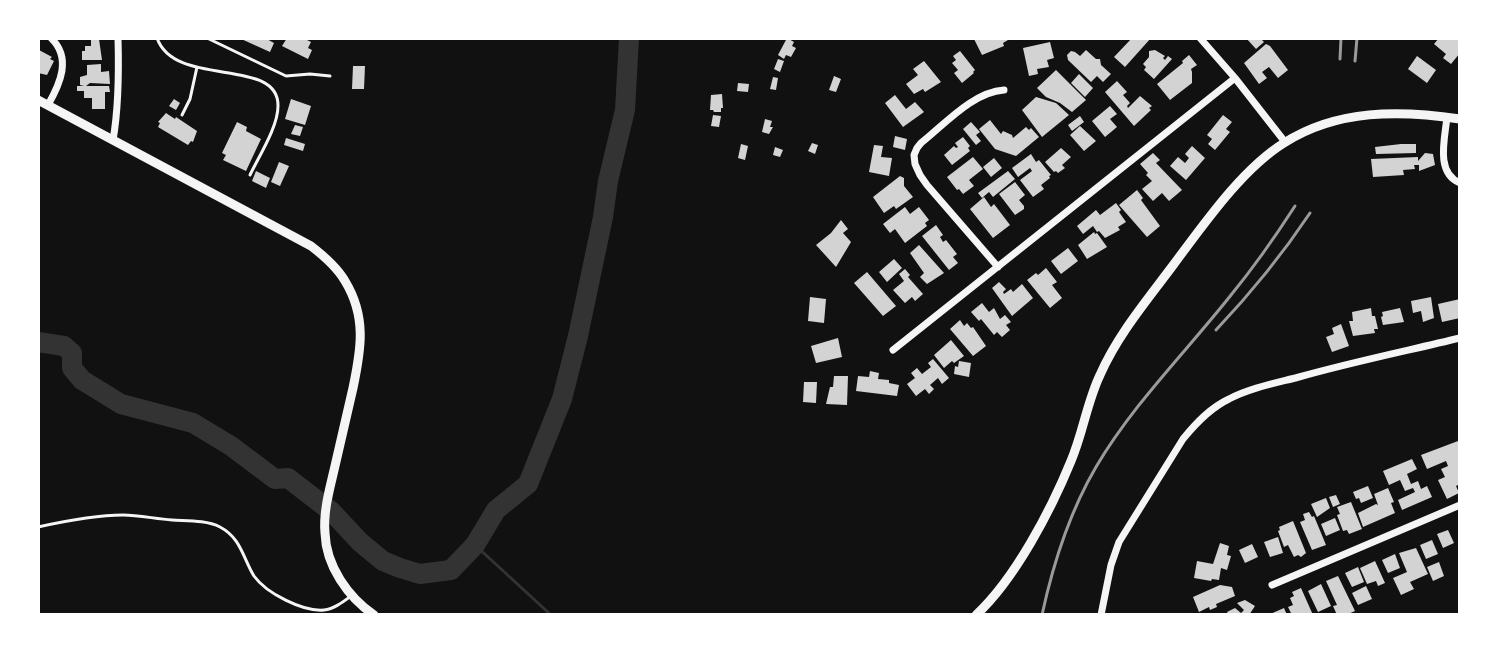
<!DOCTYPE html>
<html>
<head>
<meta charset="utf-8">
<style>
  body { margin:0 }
  #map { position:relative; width:1498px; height:653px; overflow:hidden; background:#111; font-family:"Titillium Web",sans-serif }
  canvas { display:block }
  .frame { position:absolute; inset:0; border:40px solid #fff; pointer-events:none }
</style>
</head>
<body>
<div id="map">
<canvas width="1498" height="653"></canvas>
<div class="frame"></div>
</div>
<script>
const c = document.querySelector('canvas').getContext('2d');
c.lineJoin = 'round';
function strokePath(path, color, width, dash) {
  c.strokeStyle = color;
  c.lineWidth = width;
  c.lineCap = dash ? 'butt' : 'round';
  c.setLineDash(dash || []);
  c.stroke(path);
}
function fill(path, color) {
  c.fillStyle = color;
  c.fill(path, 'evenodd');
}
const stream = new Path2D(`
  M475 545 551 615`);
const river = new Path2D(`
  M38 342 64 346 72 353V368L82 380 121 404 193 423 231 446 275 479 288 478 332 512 360 542 383 561 400 568 420 574 451 570 475 545 496 510 528 484 562 399 578 336 603 217 608 181 625 110 629 38`);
const building = new Path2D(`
  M239 38H265L274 43 270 52Z
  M287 38H303L311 42 308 48 312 50 308 59 282 46Z
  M787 38 794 42 792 46 796 48 791 57 786 55 784 59 778 55Z
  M975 38H1007L1008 40 1003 43 1004 46 982 55 974 39Z
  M1132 38H1151L1125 67 1114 57Z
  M1246 38H1260L1264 42 1256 49Z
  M1439 38H1450L1453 40 1458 38 1460 40V53L1451 64 1443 58 1446 54 1434 44Z
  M91 39H99L102 60H82V51H85V46H91Z
  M1050 42 1054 58 1047 60 1049 67 1037 69 1038 74 1029 76 1023 48Z
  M1266 44 1270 46 1288 70 1278 78 1269 67 1262 72 1267 78 1259 84 1244 63Z
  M39 50 52 57 50 59 54 61 47 75 38 73Z
  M1086 50 1096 59H1100L1101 65 1111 74 1103 82 1097 76 1091 82 1068 60 1067 55 1071 51 1075 52 1080 56Z
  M1155 50 1165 56 1163 58 1165 60 1168 56 1172 59 1154 79 1144 70 1146 67 1143 64 1149 57V51Z
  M960 51 975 70 973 72 974 73 962 83 954 73 958 70 952 63 956 60 953 56Z
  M1189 55 1197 65 1191 69 1192 72V83L1170 100 1157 84 1183 63 1182 61Z
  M1417 56 1436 70 1427 83 1408 69Z
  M778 59 784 61 780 72 774 69Z
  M924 61 941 82 925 92 923 89 914 94 906 84 918 75 913 69Z
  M101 64V72L109 71 110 84 90 83 86 86H109L110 92H105V109H92V98H84V91H77V86H84L80 85V77L87 75V65Z
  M353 66H365L364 89H352Z
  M1056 70 1086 100 1072 112 1060 103 1046 97 1037 88Z
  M1079 74 1093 88 1085 97 1071 83Z
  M834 76 841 79 836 92 829 90Z
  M773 77 778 78 776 90 770 89Z
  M1117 81 1127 92 1123 95 1130 103 1127 106 1128 108 1140 96 1152 106 1149 108 1151 110 1134 126 1105 92Z
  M738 83 749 84 748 92 737 91Z
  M722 94 723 108H721V112H714L713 110H710L711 95Z
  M895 95 906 109 915 102 924 112 903 127 885 103Z
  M1036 97 1056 103 1069 115 1042 137 1022 110Z
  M174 99 180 103 176 110 169 106Z
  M291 99 311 106 305 125 285 119Z
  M1110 106 1117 114 1110 119 1117 127 1105 137 1092 121Z
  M166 113 175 119 176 117 197 131 193 142 191 141 188 145 158 127 160 123 158 122Z
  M713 115 721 116 719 127 711 126Z
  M1223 115 1232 122 1226 129 1230 132 1215 150 1208 144 1212 139 1207 135Z
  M1080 116 1084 122 1072 131 1068 125Z
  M765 119 772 121 770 127H773L769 134 762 132Z
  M990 120 1001 134 1003 131 1012 135 1013 138 1026 127 1029 130 1031 128 1039 137 1016 156 995 149 979 129Z
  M237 122 247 127 246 131 261 139 246 171 223 160 226 155 222 153Z
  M971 122 980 132 976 135 981 141 976 145 963 129Z
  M295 125 303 127 300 136 291 134Z
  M1080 126 1096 141 1084 151 1070 135Z
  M895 136 907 139 905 150 893 147Z
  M963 137 970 146 968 148 970 151 952 165 944 155 954 146 956 148 958 147 955 143Z
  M286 138 305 144 303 151 284 145Z
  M812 143 818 145 815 154 808 151Z
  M741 144 748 146 745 160 738 158Z
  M1401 144H1416V153L1376 154 1375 147Z
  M874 145 883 146 881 157 892 158 889 176 869 172Z
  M1192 146 1205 158 1186 180 1170 166 1178 157 1185 163 1189 158 1185 154Z
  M775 147 783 150 780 157 773 155Z
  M1061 148 1071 157 1062 165 1065 168 1058 173 1056 171 1054 172 1045 162Z
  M1153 153 1160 160 1156 163 1182 190 1169 201 1162 193 1153 201 1142 189 1152 181 1146 175 1148 173 1140 164Z
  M1425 153 1433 154 1435 165 1419 171V165H1414L1415 169 1403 170 1404 175 1373 177 1371 159 1418 157V161Z
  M1031 154 1036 162 1039 160 1051 175 1049 176 1050 178 1041 185 1044 189 1033 197 1020 180 1032 171 1030 168 1018 177 1012 168Z
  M973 157 983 169 969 180 974 186 963 194 959 189 957 190 947 177Z
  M994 158 1002 168 991 177 983 167Z
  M279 162 289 166 280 186 271 182Z
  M256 171 270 178 266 188 252 181Z
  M1008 171 1015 179 993 197 989 192 982 198 978 193Z
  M900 176 904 178V186L913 197 896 209 894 206 884 213 873 197Z
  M1015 182 1025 195 1019 200 1024 206V209L1015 215 999 194Z
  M1137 190 1143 198 1141 200 1160 226 1147 237 1119 205Z
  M984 197 991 207 994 204 1010 225 993 238 970 209Z
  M1116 203 1121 210 1119 212 1126 222 1118 227 1120 230 1105 238 1099 231 1097 232 1093 226 1083 234 1077 226 1096 210 1100 215Z
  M905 207 910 214 919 207 929 220 925 223 927 226 905 243 895 229 890 233 883 224Z
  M841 220 848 229 843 233 851 242 836 267 816 245 831 233Z
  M936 225 943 235 940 237 943 242 946 240 957 254 953 257 958 263 949 270 922 236Z
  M1094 232 1095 234 1097 233 1107 247 1087 259 1078 245Z
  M919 245 944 273 927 284 920 277 924 273 910 253Z
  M1068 248 1078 261 1061 274 1051 261Z
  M894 259 902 268 887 282 879 272Z
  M1046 268 1057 282 1052 285 1062 298 1050 308 1027 280 1036 273 1038 275Z
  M905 269 910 275 908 277 923 294 915 301 912 297 905 303 893 290 904 281 899 274Z
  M867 272 896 306 883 316 854 283Z
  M999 282 1006 289 1003 292 1004 294 1011 289 1013 292 1022 284 1033 298 1012 316 992 288Z
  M810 297 826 299 824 323 808 321Z
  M1431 297 1434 318 1423 322 1421 311 1413 313 1411 301Z
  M1460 299V318L1442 322 1438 304Z
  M982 303 989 312 994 308 1000 319 1005 315 1011 322 1006 325 1010 330 1002 337 997 332 994 335 981 319 979 321 971 312Z
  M1371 308 1372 316H1375L1378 329H1374L1375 333 1353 336 1349 321H1353L1352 312Z
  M1400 308 1404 322 1383 325 1381 317 1383 316 1382 312Z
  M960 320 964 326 967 323 971 328 973 327 986 346 973 356 950 329Z
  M1341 324 1349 346 1332 352 1326 337 1334 334 1332 328Z
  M838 338 842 357 816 363 811 346Z
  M951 340 964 356 954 363 952 361 944 368 934 355Z
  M933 359 949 378 942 384 938 378 930 385 934 389 929 394 925 389 916 396 907 384 915 378 911 373 917 368 922 374 931 367 928 363Z
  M959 361 971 363 969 377 954 374 955 366 958 367Z
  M870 371 879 373 878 379 889 380V383L899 385 897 396 856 391 858 376 869 377Z
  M834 376H848L847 405 826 404 830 387H833Z
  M804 382H817L816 403 803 402Z
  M1458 441 1460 445V484L1456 486 1459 493 1447 499 1438 480 1445 477 1441 469 1448 466 1446 461 1427 469 1421 455Z
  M1412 459 1417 469 1407 474 1411 484 1418 481 1421 489 1427 486 1432 497 1402 510 1398 500 1415 492 1413 488 1405 491 1400 480 1389 485 1383 471Z
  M1368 486 1373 498 1361 503 1359 498 1356 499 1353 492Z
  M1388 488 1394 502 1391 503 1395 513 1363 527 1358 513 1376 504 1378 505 1374 494Z
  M1336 495 1340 504 1333 507 1329 497Z
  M1326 498 1330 508 1317 517 1311 504Z
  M1351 502 1362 529 1349 534 1347 530 1343 531 1337 515 1340 514 1337 507Z
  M1309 512 1312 517 1314 516 1326 545 1312 550 1300 522 1305 520 1303 514Z
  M1335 518 1340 530 1326 536 1321 524Z
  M1293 521 1306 553 1301 557 1298 555 1294 557 1288 545 1284 547 1278 531 1280 530 1279 527Z
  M1448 530 1454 543 1443 548 1437 534Z
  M1278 537 1283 553 1270 557 1264 542Z
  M1432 540 1438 554 1426 559 1420 545Z
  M1220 543 1229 546 1227 555 1231 556 1227 570 1221 568 1219 580 1212 579 1211 581 1194 578 1197 561 1213 564Z
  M1252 544 1258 557 1245 563 1239 550Z
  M1416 548 1428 574 1410 582 1414 589 1401 595 1393 578 1407 572 1399 553Z
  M1395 554 1400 568 1388 573 1382 560Z
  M1375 561 1385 583 1378 586 1376 581 1367 584 1360 568Z
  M1439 562 1444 576 1433 581 1427 567Z
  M1358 567 1364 582 1352 587 1345 573Z
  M1338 576 1355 611 1346 615H1337L1333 606 1337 605 1326 581Z
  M1321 584 1331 606 1318 612 1308 591Z
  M1220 585 1232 587 1235 596 1216 604 1217 607 1210 610 1209 607 1199 612 1193 597Z
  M1366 586 1372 599 1358 605 1352 593Z
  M1301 588 1313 615H1292L1288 607 1293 605 1290 598 1294 596 1292 592Z
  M1245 600 1255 606 1249 615H1228L1227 612 1235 608 1241 613 1244 610 1237 603Z
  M1284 608 1287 615H1268Z`);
const service = new Path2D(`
  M157 38C175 89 279 56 278 106 278 127 259 156 250 175
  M207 38 286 76 310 74 330 76
  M182 115 190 99 197 67
  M38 527C65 521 95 515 123 515 139 515 156 519 172 520 187 521 206 520 220 527 241 538 243 558 254 576 266 593 303 612 324 610 334 609 343 602 351 596`);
const minor = new Path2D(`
  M1200 38 1235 78 1285 142
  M48 105C60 84 72 58 51 38
  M1447 117C1445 138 1435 173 1460 183
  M113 140C119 106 119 73 118 38
  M998 267 927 185 920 175 915 164 914 155 917 148 921 143C945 124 973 92 1004 90
  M893 350 1235 78
  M1272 585 1460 505
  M1101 615 1111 565 1119 542 1183 439C1196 423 1210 408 1229 399 1250 388 1276 383 1299 377 1352 362 1406 351 1460 338`);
const tertiary = new Path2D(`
  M38 100 311 246C324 256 337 267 345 281 367 317 361 350 353 388 347 414 341 440 335 466 330 488 323 511 325 533 326 566 348 597 374 615
  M976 615C1015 579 1051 510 1071 461 1083 433 1087 402 1100 375 1118 334 1148 299 1174 264 1204 224 1242 169 1284 143 1337 109 1400 110 1460 119`);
const rail = new Path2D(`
  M1340 59 1341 38
  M1355 61 1357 38
  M1216 330C1251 293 1282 255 1310 213
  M1042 615C1053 564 1069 513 1096 467 1133 404 1186 352 1231 295 1254 267 1275 237 1295 206`);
strokePath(stream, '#333', 3);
strokePath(river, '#333', 20);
fill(building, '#d3d3d3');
strokePath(service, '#f5f5f5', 3);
strokePath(minor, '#f5f5f5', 7);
strokePath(tertiary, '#f5f5f5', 9);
strokePath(rail, '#9a9a9a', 3);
</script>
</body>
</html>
